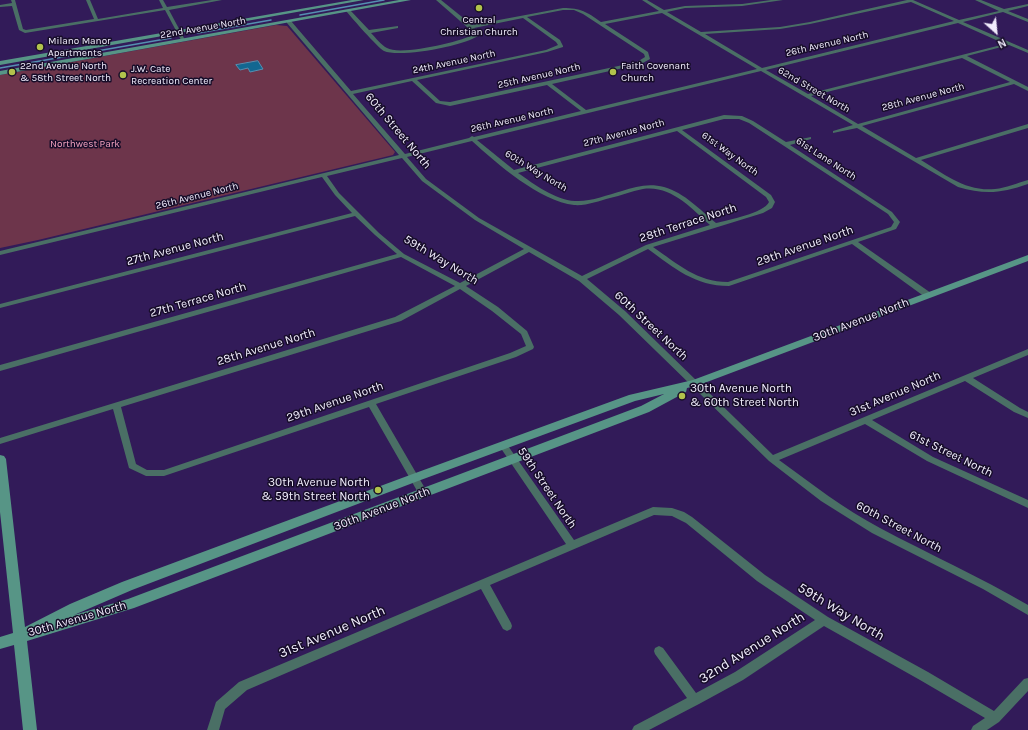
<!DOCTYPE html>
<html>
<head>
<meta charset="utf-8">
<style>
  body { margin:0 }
  #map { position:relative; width:1028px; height:730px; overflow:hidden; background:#321b59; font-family:Karla,sans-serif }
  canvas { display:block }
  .north { position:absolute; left:976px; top:12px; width:40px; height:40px; -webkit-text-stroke:3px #170d29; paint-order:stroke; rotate:153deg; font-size:11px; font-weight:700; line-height:16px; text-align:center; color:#f0ecfc }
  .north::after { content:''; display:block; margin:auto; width:14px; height:18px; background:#f0ecfc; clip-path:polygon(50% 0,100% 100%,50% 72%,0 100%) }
</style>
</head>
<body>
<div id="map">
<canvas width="1028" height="730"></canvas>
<div class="north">N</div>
</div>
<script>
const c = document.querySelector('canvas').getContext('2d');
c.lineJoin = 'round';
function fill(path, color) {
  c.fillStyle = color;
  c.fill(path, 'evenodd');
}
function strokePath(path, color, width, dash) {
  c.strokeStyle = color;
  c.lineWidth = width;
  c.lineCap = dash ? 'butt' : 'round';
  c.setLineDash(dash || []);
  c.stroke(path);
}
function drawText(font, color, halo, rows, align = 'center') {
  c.font = font + ' Karla,sans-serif';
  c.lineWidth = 3;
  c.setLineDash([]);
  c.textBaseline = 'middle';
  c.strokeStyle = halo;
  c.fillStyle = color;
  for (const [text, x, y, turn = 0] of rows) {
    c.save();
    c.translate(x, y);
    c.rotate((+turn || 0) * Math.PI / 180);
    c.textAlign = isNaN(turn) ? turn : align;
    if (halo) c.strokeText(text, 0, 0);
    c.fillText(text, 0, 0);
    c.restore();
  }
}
const green = new Path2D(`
  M276 25 287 26 395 152 393 155 38 240 0 248V75Z`);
const water = new Path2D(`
  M258 61 263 69 250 72 248 68 240 70 236 65Z`);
const stream = new Path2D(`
  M300 15 384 0
  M198 33 271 20
  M0 68 171 38`);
const street = new Path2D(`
  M11 0H15L23 29 26 30 94 19 86 0H90L98 19 163 8 159 0H163L167 7 212 0H222L169 10 185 40 183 41 181 40 165 10 25 33 19 30 12 6 0 7V5L12 3Z
  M436 0H441L472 25 563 8C581 8 587 12 601 22L659 11 642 0H647L664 10 685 6 742 4 771 0H783L742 6 685 8 667 12 701 32 780 27 810 22 907 0H913L959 20 999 11 975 0H981L1004 9 1028 4V6L1008 11 1028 19V22L1003 12 963 22 1028 50V53L1009 45 967 56 1028 87V91L1014 84 862 126 916 158 1028 124V128L921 160C944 174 966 192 995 189 1006 188 1017 183 1028 180V184C1002 193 985 195 958 187L857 128 833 133V131L853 125 761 71 477 140 514 170 724 115 742 116 753 121 786 142 811 137V139L790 145 892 212 900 222 896 229 858 242 931 293 932 295 931 297H925L852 244 729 286C695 286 674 268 648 249L587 279 625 311 773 455 1028 349V355L973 378 1020 408 1028 412V418L1014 412 965 381 872 420 933 457 1028 500V508L927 461 865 424 779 460C812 484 844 509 880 528 929 554 980 577 1028 605V615L983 589 872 533 821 501 769 461 619 315 579 281 529 252 466 286 498 307 527 331 534 347 533 349 516 357 376 404 426 490 428 493 426 496 423 497 420 496 369 407 164 476H146L129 468 113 409 0 444V438L395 317 455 286 401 257 0 371V365L397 254 375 235 355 216 0 308V304L352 213 335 195 322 177 0 255V251L399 155 287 23V21H291L351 91 546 50 558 45 556 42 523 18 474 28 480 33 479 35C466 46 399 58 384 51 377 47 352 18 346 11L350 10 369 30 398 26V28L371 33C376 38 381 45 387 48 400 56 461 42 475 34ZM911 2 954 21 762 68 705 34 780 29 810 24ZM563 10H574L583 14 644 54 645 57 637 62 450 102 440 101 417 80 547 52 563 47V46L560 40 527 17ZM662 13 757 69 586 110 552 84 641 64 650 59 648 52 605 24ZM958 23 1005 44 808 94 766 70ZM962 58 1010 82 858 124 811 96ZM412 81 436 103 450 106 547 85 581 111 474 137 472 136 469 138 405 154 353 94ZM724 119H739L749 123 888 214 894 222 891 227 728 282C697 282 678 264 653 247L763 213 772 208 775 202 771 195 682 130ZM677 131 766 197 769 202C764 213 728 220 716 223 700 210 685 193 664 187 650 183 636 186 622 191 607 195 590 202 575 201 555 200 534 184 518 173ZM472 141C496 163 541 202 574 205 586 206 599 201 610 198 621 196 631 191 643 189 671 185 691 208 710 225L646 245 582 276 479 218 426 179 407 157ZM402 158 422 181 475 220 524 249 460 283 404 254 379 233 339 193 327 176ZM460 289 492 311 521 334 526 346 510 353 164 470H147L136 464 121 407 401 321Z
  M503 442 506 443 574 540 653 507 672 508 684 512 692 517 765 575 828 617 928 672 994 711 1024 679 1028 678V691L999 722 987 730H971L973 726 985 718 920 680 824 626 743 680 699 704 649 730H632L634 726 687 698 655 654 654 651 655 648 659 646 663 648 696 693 735 672 815 620 757 581 686 523 672 516 654 515 490 585 511 623 512 626 511 629 507 631 503 629 481 589 247 690 225 709 219 730H207L216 702 239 682 566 544 500 447 499 445 500 443Z`);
const secondary = new Path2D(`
  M352 0H364L0 65V61Z
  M399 0H411L0 75V71Z
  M1028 255V261L699 385 687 388 686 392 649 412 134 608 27 641 37 730H23L14 645 0 649V637L13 633 0 512V455L4 456 6 459 25 627 70 604 122 582 410 475 629 395 693 380ZM664 394 641 406 128 599 74 615 132 590 418 481 635 401Z`);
const markers = [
  [479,8,4,"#b2c34c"],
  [40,47,4,"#b2c34c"],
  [12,72,4,"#b2c34c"],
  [613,72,4,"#b2c34c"],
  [123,75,4,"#b2c34c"],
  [682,396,4,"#b2c34c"],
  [378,490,4,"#b2c34c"]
];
const farPoinames = [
  ["Central",479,20,"center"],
  ["Christian Church",479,32,"center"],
  ["Milano Manor",48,41],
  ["Apartments",48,53],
  ["22nd Avenue North",20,66],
  ["& 58th Street North",20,78],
  ["Faith Covenant",621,66],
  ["Church",621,78],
  ["J.W. Cate",131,69],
  ["Recreation Center",131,81]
];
const farStreetnames = [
  ["22nd Avenue North",203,28,-10],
  ["26th Avenue North",827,44,-13],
  ["24th Avenue North",454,62,-12],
  ["25th Avenue North",539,76,-13],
  ["62nd Street North",814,90,30],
  ["28th Avenue North",923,97,-15],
  ["26th Avenue North",512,120,-13],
  ["27th Avenue North",624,133,-15],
  ["61st Way North",730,154,36],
  ["61st Lane North",826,159,33],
  ["60th Way North",536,171,31],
  ["26th Avenue North",197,196,-14]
];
const farParknames = [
  ["Northwest Park",85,144]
];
const streetNames = [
  ["60th Street North",398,131,50],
  ["28th Terrace North",688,223,-18],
  ["29th Avenue North",805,246,-19],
  ["27th Avenue North",175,249,-15],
  ["59th Way North",441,260,31],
  ["27th Terrace North",198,300,-16],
  ["30th Avenue North",861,320,-21],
  ["60th Street North",651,326,43],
  ["28th Avenue North",266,347,-17],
  ["31st Avenue North",895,394,-23],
  ["29th Avenue North",335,402,-19],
  ["61st Street North",951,454,26],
  ["59th Street North",547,488,56],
  ["30th Avenue North",382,509,-21],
  ["60th Street North",899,527,28],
  ["30th Avenue North",77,619,-16]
];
const poiNames = [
  ["30th Avenue North",690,389],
  ["& 60th Street North",690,403],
  ["30th Avenue North",370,483,"right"],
  ["& 59th Street North",370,497,"right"]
];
const nearStreetnames = [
  ["59th Way North",841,612,31],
  ["31st Avenue North",332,632,-23],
  ["32nd Avenue North",752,648,-32]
];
fill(green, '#6d354b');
fill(water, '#126791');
strokePath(water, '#558fb1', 1);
strokePath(stream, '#558fb1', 1.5);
fill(street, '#4a6f65');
fill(secondary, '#579586');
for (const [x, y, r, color] of markers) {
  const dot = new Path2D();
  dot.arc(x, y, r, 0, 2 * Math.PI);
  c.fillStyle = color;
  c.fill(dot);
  strokePath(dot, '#170d29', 1.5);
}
drawText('10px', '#f0ecfc', '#170d29', farPoinames, 'left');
drawText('10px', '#f0ecfc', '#170d29', farStreetnames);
drawText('10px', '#f6a3c1', '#170d29', farParknames);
drawText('12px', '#f0ecfc', '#170d29', streetNames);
drawText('12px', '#f0ecfc', '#170d29', poiNames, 'left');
drawText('14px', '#f0ecfc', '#170d29', nearStreetnames);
</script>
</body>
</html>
